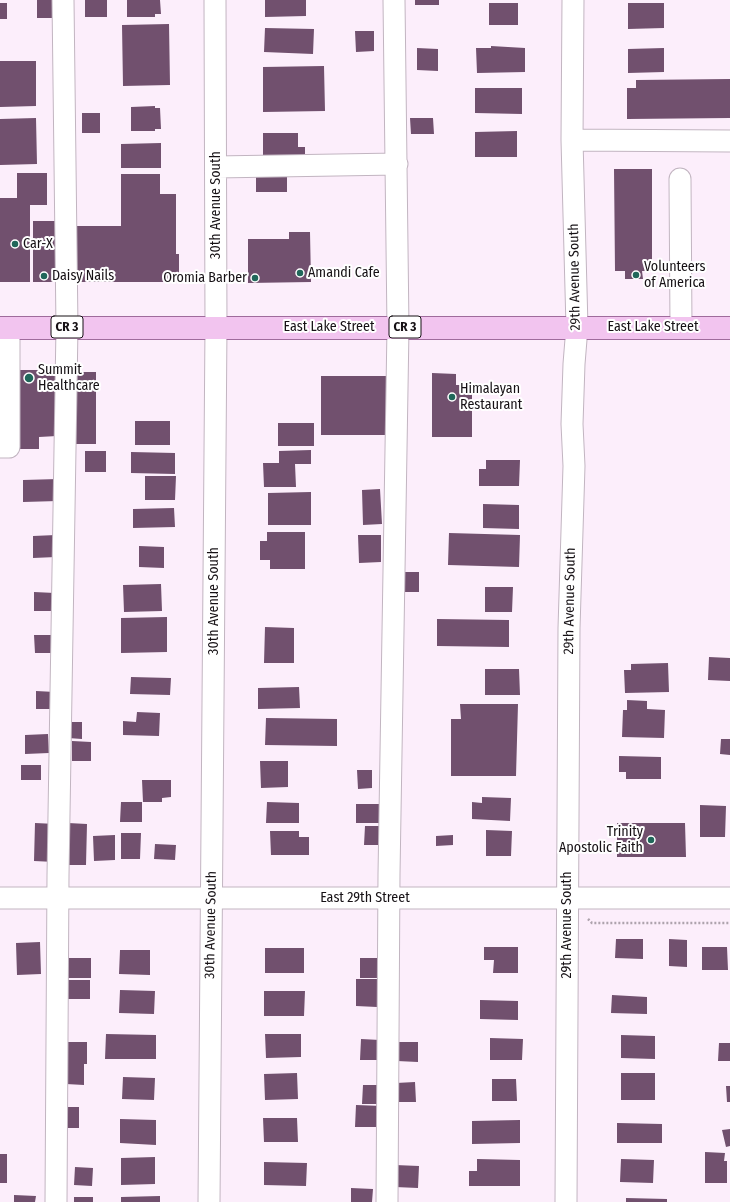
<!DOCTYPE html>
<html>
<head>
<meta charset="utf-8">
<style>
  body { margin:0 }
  canvas { display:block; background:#fceefb }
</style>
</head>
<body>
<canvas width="730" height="1202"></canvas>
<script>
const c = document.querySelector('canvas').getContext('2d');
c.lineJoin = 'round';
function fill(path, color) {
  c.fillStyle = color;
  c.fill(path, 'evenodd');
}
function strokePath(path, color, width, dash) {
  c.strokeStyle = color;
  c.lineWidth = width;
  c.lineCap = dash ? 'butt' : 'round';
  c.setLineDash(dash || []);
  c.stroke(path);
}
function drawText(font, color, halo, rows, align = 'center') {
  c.font = font + ' "Fira Sans Condensed",sans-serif';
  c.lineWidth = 4;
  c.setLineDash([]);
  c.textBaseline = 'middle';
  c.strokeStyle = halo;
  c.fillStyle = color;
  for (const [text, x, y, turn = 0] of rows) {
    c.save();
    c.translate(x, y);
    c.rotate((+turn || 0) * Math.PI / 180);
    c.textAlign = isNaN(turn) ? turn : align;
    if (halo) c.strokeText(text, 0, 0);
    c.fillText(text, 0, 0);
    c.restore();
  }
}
const building = new Path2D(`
  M37 0H56V18H37Z
  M85 0H107V17H85Z
  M127 0H160L161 14H155V17H127Z
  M265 0H306V16L265 17Z
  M415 0H439V5H415Z
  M0 3H7V19H0Z
  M489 3H518V25H489Z
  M628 3H664V28L628 29Z
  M169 24 170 85 123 86 122 25Z
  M265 28 314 29 313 54 264 52Z
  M355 31H374V51L356 52Z
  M491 46 525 48V72L477 73 476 48H491Z
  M417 48 438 49V71L417 70Z
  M664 48V72L628 73V49Z
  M0 61H36V106L0 107Z
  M324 66 325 111 263 112V67Z
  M730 79V118L627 119V88H636V80Z
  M475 88H522V114L475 113Z
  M155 106V108H160L161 129H155V131H131V107Z
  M82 113H100V133H82Z
  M36 118 37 164 0 165V119Z
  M410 118H433L434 134H411Z
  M517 131V157H475V132Z
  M263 133H298V147H305V157H263Z
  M161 143V168H121V144Z
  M614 169H652V271H642L643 279H625V271H615Z
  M17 173H47V205H30V282H0V198H17Z
  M287 173V192H256V174Z
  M121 174H160V194H176V254H179V282H75V226H121Z
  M33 221H55V282H33Z
  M289 232H310L311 282 248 283V239H289Z
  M18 370H57V436L39 437V449H18Z
  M71 372H96V444H71Z
  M432 373 456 374V385H472V437H432Z
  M321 376H386V435H321Z
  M135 421H170V445H135Z
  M278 423H314V446H278Z
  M311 450V464H295L296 487H264L263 463H279V451Z
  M85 451H106V472H85Z
  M131 452 175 453V474L131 473Z
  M486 460H520L519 486H479V469H486Z
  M145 476H176L175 500H145Z
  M58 479V501L23 502V480Z
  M380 489 382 524 363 525 362 490Z
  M311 492V525H268V493Z
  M483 504 519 505V529L483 528Z
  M174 508 175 527 133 528V509Z
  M267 532H305V569H270V560H260V541H267Z
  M449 533 520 535 519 567 448 565Z
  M56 535V557L33 558V536Z
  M358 535H381V562L359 563Z
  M139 546 164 547V568L139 567Z
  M402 572H419V592H402Z
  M161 584 162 611 124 612 123 585Z
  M485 587H513L512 612H485Z
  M34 592 55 593V611H34Z
  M167 617V652L121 653V618Z
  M437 619 509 620V647L437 646Z
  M265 627 294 628V663H264Z
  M34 635H54L55 653H35Z
  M709 657 730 658V681L708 680Z
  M668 663 669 692 625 693 624 670H631V664Z
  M485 669H519L520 695H485Z
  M131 677 171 678 170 695 130 694Z
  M299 687 300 708 258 709V688Z
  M36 691 55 692V709H36Z
  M627 700 647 701V709L665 710 664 738 622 737 623 710H627Z
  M460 704H518L516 776H451V719H461Z
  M137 712 160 713 159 736 123 735V721L136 722Z
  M266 718 337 719V746L265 745Z
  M68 722H82V739L68 738Z
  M48 734 49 753 25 754V735Z
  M721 739H730V755L720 754Z
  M72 741 91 742V761H72Z
  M619 756 661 757V779H626V772H619Z
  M260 761H288V787L261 788Z
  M21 765H41V780H21Z
  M357 770H372V788L358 789Z
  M142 780H171V797L162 798V802H143Z
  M482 797 511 798 510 821 472 819V802L482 803Z
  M121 802H142V822H120Z
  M267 802 299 803V823H266Z
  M356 804H384V823H356Z
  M700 805 726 806 725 837H700Z
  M35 823 56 824 55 862 34 861Z
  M68 823 87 824 86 865H67Z
  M617 823H685L686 857H617Z
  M365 826H379V845H364Z
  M486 830 512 831 511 856H486Z
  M270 831H299V837H309V855H271Z
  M121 833H141L140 859H121Z
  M115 835V860L94 861 93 836Z
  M453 835V845L436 846V836Z
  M155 844 176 845 175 860 154 859Z
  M616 939H643V959L615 958Z
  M669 939 687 940V967L669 966Z
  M40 942 41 974 17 975 16 943Z
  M484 947H518V973H493L494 960H484Z
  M702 947H727L728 970H702Z
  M265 948H304V973H265Z
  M120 950H150V975L119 974Z
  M67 958H91V978H66Z
  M360 958H378V978H360Z
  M356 979H377V1007L356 1006Z
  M67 980H90V999H66Z
  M120 990 155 991 154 1014 119 1013Z
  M264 991H305L304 1016H264Z
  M612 995 647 997V1014L611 1013Z
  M480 1000 518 1001V1020L480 1019Z
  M106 1034 156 1035V1059H105Z
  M265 1034H301V1057L266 1058Z
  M621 1035 655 1036V1059L621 1058Z
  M490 1038 523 1039 522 1060H490Z
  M361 1039 380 1040V1060H360Z
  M65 1042H87V1064H84V1085L66 1084Z
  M397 1042H418V1062L397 1061Z
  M719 1043H730V1061H718Z
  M297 1073 298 1099 265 1100 264 1074Z
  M621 1073H655V1100H621Z
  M123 1077 155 1078 154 1100 122 1099Z
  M492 1079H516L517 1101H492Z
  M415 1082 416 1102H397L396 1083Z
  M363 1085H382L381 1104H362Z
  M726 1086H730V1102H727Z
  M356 1105 382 1106V1127H355Z
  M65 1107H79V1128H65Z
  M263 1118H297L298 1142H264Z
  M120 1119 156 1120V1145L120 1143Z
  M520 1120V1143L472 1144V1121Z
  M617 1123 662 1124V1143H617Z
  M730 1129V1146L726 1147 722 1130Z
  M705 1152 725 1153 724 1161H727V1183H705Z
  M0 1154H7V1183H0Z
  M155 1157V1184L121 1185V1158Z
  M477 1159 520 1160V1186H469V1171H477Z
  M621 1159 654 1160 653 1183 620 1182Z
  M264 1162 307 1163 306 1186 264 1185Z
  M395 1165 419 1166 418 1188 395 1187Z
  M75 1167 93 1168 92 1186 74 1185Z
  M351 1188 373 1189 372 1202H351Z
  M14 1195 36 1196 35 1202H14Z
  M160 1196V1202H121V1197Z
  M74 1197H93V1202H74Z
  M626 1198 667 1199V1202H626Z`);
const path = new Path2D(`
  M588 919 592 923H730`);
const minor = new Path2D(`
  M572 140 730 141
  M216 167 397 164
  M680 179 681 327
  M0 447H9V328
  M0 898H730
  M56 1202 58 875 67 327 63 0
  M209 1202 216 327 215 0
  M387 1202 389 874 398 328 394 0
  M566 1202 569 628 574 466 572 424 574 364 577 327 572 140 573 0`);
const major = new Path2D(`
  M0 328H730`);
const markers = [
  [15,244,4,"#20675a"],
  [300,273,4,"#20675a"],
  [636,275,4,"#20675a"],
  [44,276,4,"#20675a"],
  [255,278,4,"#20675a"],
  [29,378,5,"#20675a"],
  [452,397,4,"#20675a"],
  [651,840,4,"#20675a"]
];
const shields = [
  [67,327,32],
  [405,327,32]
];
const shieldNames = [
  ["CR 3",67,327],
  ["CR 3",405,327]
];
const streetNames = [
  ["30th Avenue South",216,205,-90],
  ["29th Avenue South",575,277,-91],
  ["East Lake Street",329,327],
  ["East Lake Street",653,327],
  ["30th Avenue South",214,601,-90],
  ["29th Avenue South",570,601,-89],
  ["East 29th Street",365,898],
  ["30th Avenue South",211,925,-89],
  ["29th Avenue South",567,925,-90]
];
const poiNames = [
  ["Car-X",23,244],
  ["Volunteers",644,267],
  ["of America",644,283],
  ["Amandi Cafe",308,273],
  ["Daisy Nails",52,276],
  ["Oromia Barber",247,278,"right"],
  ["Summit",38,370],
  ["Healthcare",38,386],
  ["Himalayan",460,389],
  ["Restaurant",460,405],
  ["Trinity",643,832,"right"],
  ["Apostolic Faith",643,848,"right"]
];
fill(building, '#71506e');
strokePath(minor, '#c2b5c1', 23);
strokePath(major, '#9f6b9c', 24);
strokePath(path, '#aea3ad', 2.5, [2, 2]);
strokePath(minor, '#fff', 21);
strokePath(major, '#f2c4ef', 22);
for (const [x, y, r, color] of markers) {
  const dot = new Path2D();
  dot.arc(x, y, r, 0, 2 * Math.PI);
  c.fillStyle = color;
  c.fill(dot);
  strokePath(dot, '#fff', 1.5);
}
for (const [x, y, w] of shields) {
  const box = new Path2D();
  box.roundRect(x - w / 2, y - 11, w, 22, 3);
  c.fillStyle = '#fff';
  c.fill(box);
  strokePath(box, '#161115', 1);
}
drawText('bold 13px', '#161115', null, shieldNames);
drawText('14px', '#161115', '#fff', streetNames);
drawText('14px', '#161115', '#fff', poiNames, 'left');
</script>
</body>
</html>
